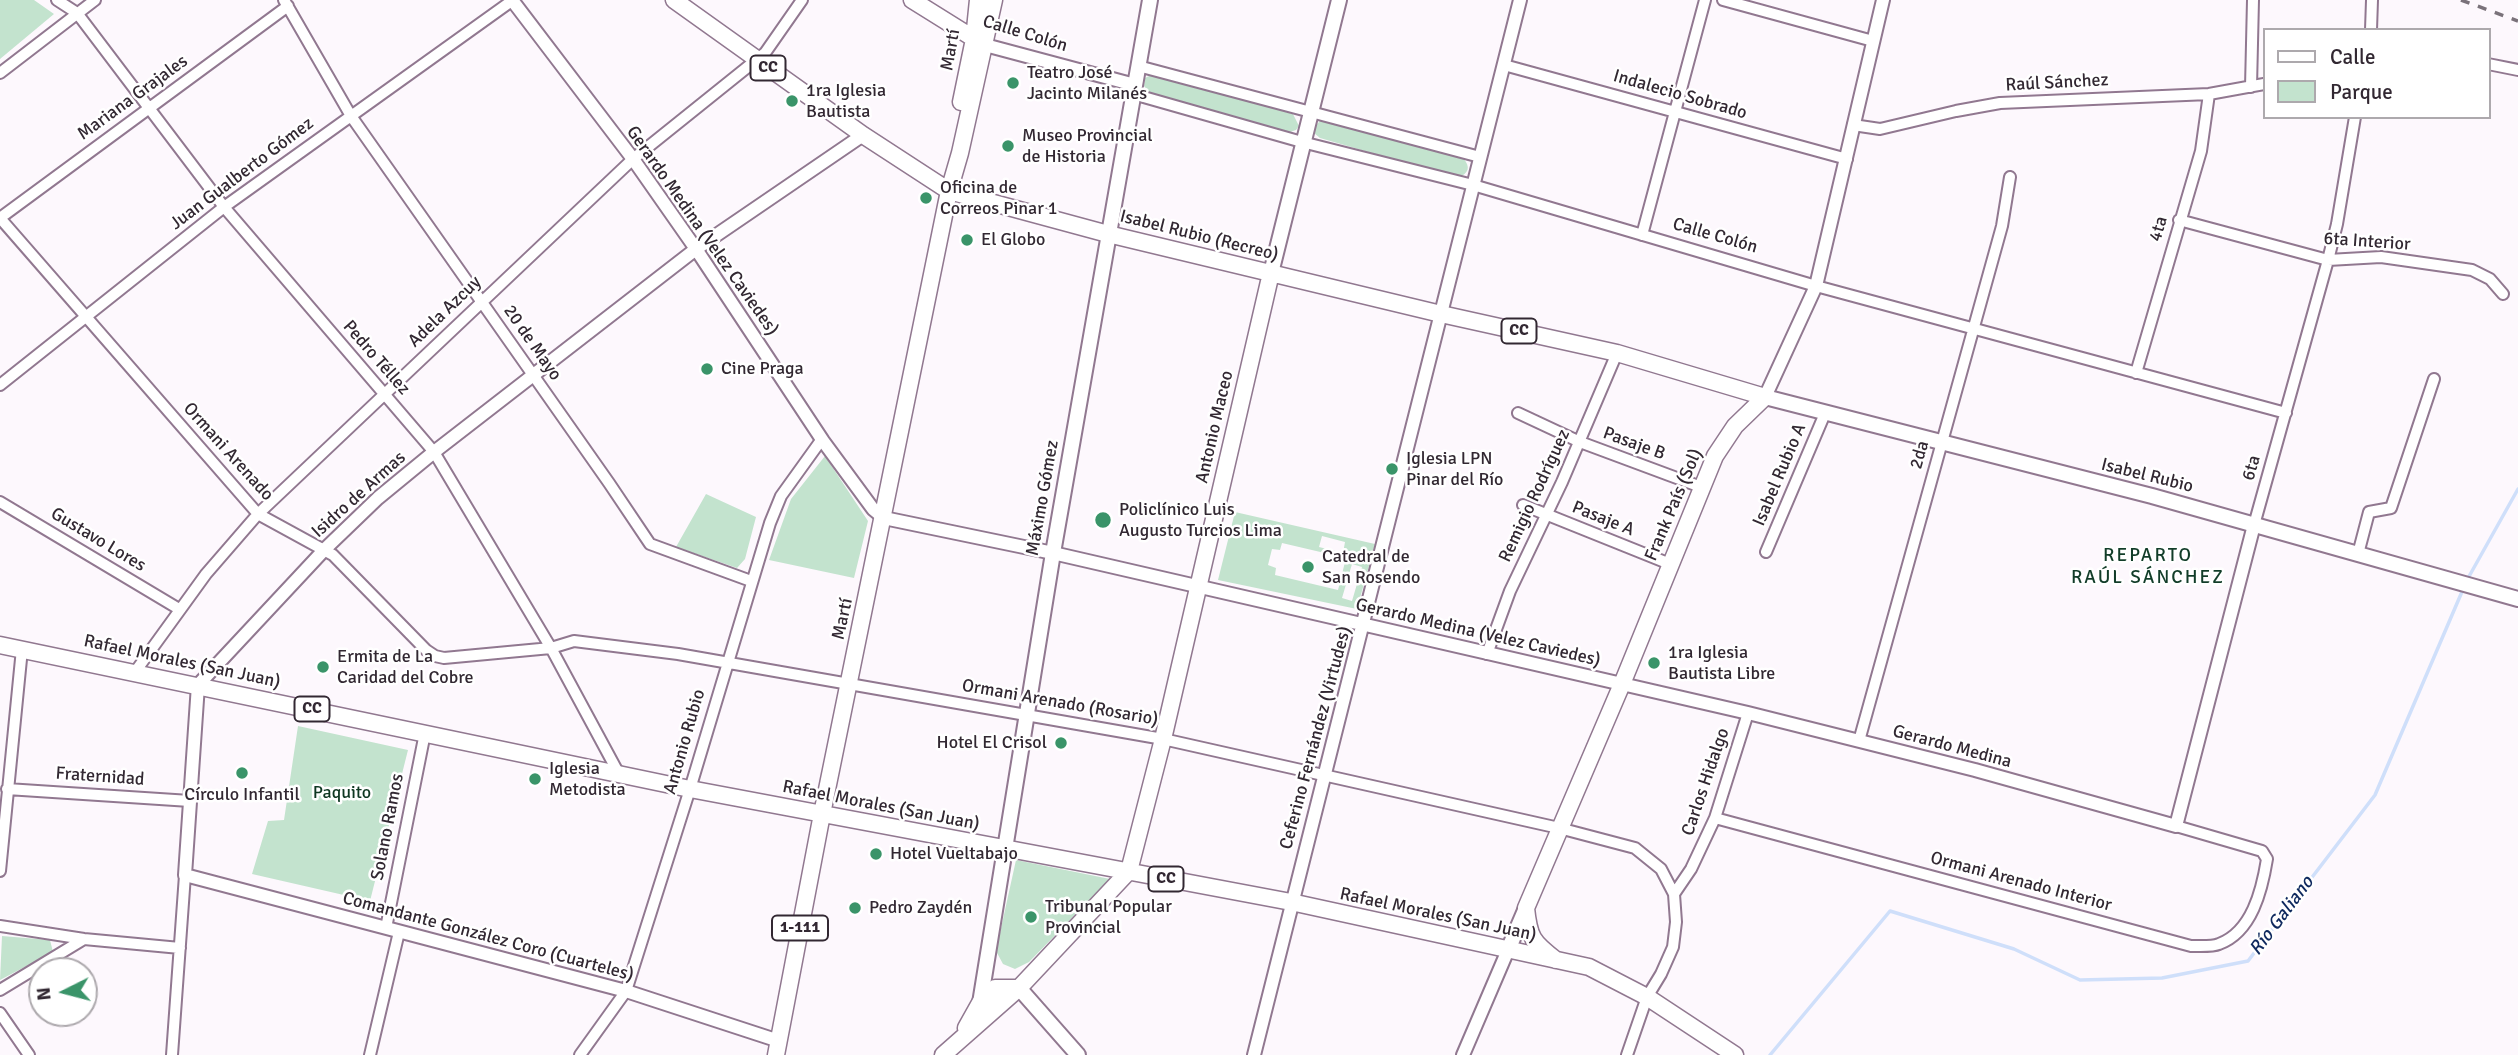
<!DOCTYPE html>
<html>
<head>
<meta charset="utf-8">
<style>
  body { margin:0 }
  #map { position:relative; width:2518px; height:1055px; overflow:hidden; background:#fdf8fd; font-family:Signika,sans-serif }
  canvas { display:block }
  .legend { position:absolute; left:2263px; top:28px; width:228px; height:91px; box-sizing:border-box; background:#fff; border:2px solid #ada9ad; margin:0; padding:9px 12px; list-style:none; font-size:21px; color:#322832 }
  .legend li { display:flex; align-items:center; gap:14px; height:35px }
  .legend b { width:35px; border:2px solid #ada9ad }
  .north { position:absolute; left:28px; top:957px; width:70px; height:70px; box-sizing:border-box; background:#fff; border:2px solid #ada9ad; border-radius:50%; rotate:264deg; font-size:19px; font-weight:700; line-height:28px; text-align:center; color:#322832 }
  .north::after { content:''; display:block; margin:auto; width:24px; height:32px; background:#3a9469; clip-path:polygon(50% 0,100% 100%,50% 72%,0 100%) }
</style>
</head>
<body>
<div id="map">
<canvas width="2518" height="1055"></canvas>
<ul class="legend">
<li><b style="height:9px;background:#fff"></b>Calle</li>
<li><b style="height:19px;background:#c3e3ce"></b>Parque</li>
</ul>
<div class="north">N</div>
</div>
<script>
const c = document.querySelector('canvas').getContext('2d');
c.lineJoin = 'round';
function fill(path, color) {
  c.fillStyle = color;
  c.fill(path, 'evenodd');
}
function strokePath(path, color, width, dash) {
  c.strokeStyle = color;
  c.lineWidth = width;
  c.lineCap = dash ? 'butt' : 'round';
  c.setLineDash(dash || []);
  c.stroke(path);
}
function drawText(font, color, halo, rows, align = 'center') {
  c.font = font + ' Signika,sans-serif';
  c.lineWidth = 5;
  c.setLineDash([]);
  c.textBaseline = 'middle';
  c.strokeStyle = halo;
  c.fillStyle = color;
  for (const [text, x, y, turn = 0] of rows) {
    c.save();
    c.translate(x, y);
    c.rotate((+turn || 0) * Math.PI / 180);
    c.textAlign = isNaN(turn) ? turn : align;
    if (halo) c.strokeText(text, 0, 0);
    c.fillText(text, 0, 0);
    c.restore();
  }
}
const green = new Path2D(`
  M0 0H34L54 14 0 59Z
  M1153 74 1293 114 1299 126 1296 130 1290 132 1148 92 1144 86 1145 78Z
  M1320 121 1463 158C1471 167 1469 173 1458 178L1320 138 1314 133 1315 126Z
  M825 456 868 521 854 578 769 560 791 499Z
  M706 494 756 517 745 559 737 568 676 547Z
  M1235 512 1375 544 1357 609 1218 580ZM1322 536 1345 542 1343 553 1319 547ZM1282 543 1346 558 1338 590 1275 575 1276 568 1268 565 1272 549 1280 550ZM1352 564 1362 567 1352 601 1342 598Z
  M298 726 408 750 370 901 252 874 268 821 284 820Z
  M1016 860 1110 879 1029 962 1015 969 1003 964 996 951Z
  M2 936 50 940 53 952 0 980Z`);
const stream = new Path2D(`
  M2467 580 2518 489
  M1770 1055 1890 911 2014 949 2080 980 2162 978 2248 961 2375 795 2464 587`);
const minor = new Path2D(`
  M57 0 77 13 224 207 434 452 551 648 619 774
  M284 0 351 116 609 483 650 544 751 581
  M1723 0 1873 41
  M2371 30 2372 0
  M2488 64 2518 70
  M1504 65 1847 159
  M1138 66 1480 157
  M0 73 95 0
  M2251 87 2253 0
  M1133 94 1302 142 1473 185 1816 286 2286 413
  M1853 125 1880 129 1956 111 2000 103 2209 94 2264 84
  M0 218 258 514 333 555 426 650 435 656 444 658 551 648 574 641 678 654 1163 739 1559 828 1635 848 1661 869 1674 894
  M0 218 288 6
  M2179 220 2328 260 2381 257 2472 270 2490 279 2503 294
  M1642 235 1705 0
  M2136 373 2201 151 2209 94
  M0 385 224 207 513 0
  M1518 413 1580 442 1701 487
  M0 502 179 609
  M1523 505 1670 564
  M2254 525 2328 260 2337 224 2355 117
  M1766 552 1826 411
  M2358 554 2369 512 2391 508 2434 379
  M1487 654 1510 591 1562 482 1617 353
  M135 672 206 574 258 514 633 159 765 53 802 0
  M1859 741 2002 226 2010 177
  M7 789 190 801
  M1715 818 2191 946C2200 946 2212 947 2219 944 2252 932 2262 890 2267 859L2262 851 2176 826
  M0 871 22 649
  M0 926 84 939 180 948
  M386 928 425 733
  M0 990 84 939
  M0 1013 29 1055
  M172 1055 185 875
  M370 1055 399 932
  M580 1055 626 991 690 789 770 523 781 496 822 439
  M1627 1055 1647 997 1661 974 1673 947 1676 922 1674 894 1691 869 1715 818 1748 713`);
const tertiary = new Path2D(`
  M512 0 633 159 696 249 823 441 873 509 884 518 1053 553 1748 713 1975 770 2176 826 2254 525
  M985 45 1135 85
  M1765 397 1816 286 1883 0
  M779 1041 626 991 185 875 198 685 325 549 378 498 434 452 696 249 863 135
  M1254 1055 1520 0
  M1463 1055 1508 950`);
const secondary = new Path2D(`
  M1271 273 1339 0
  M1765 397 2152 496 2518 599
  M1508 950 1526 908
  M1019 988 1078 1055
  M980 1003 1053 553 1150 0`);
const primary = new Path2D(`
  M674 0 863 135 949 191 1108 234 1441 314 1617 353 1765 397 1735 426 1715 456 1622 684 1526 908C1529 937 1532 942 1556 960
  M912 0 981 43
  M961 102 974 39 978 0
  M0 645 690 789 1291 902 1589 967 1647 997 1735 1055
  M966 1028 980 1003 995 988H1019
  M776 1055 822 814 949 191 960 153 994 0
  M943 1055 1019 988 1129 871 1163 739 1271 273`);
const rail = new Path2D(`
  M2461 0 2518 21`);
const markers = [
  [1013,83,7,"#3a9469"],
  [792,101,7,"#3a9469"],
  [1008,146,7,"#3a9469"],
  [926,198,7,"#3a9469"],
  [967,240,7,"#3a9469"],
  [707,369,7,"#3a9469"],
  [1392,469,7,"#3a9469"],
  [1103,520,9,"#3a9469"],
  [1308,567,7,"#3a9469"],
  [1654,663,7,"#3a9469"],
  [323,667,7,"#3a9469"],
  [1061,743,7,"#3a9469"],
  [242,773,7,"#3a9469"],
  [535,779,7,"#3a9469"],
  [876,854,7,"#3a9469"],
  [855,908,7,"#3a9469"],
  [1031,917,7,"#3a9469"]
];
const shields = [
  [768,68,35],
  [1519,331,35],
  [312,709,35],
  [1166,879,35],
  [800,928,56]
];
const shieldNames = [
  ["CC",768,68],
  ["CC",1519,331],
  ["CC",312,709],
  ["CC",1166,879],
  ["1-111",800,928]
];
const streetNames = [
  ["Calle Colón",1025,34,17],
  ["Martí",951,50,-80],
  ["Raúl Sánchez",2057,83,-3],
  ["Indalecio Sobrado",1680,95,16],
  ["Mariana Grajales",133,98,-36],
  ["Juan Gualberto Gómez",242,174,-37],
  ["4ta",2159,229,-74],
  ["Gerardo Medina (Velez Caviedes)",702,231,55],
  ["Isabel Rubio (Recreo)",1199,236,14],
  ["Calle Colón",1715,236,16],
  ["6ta Interior",2367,242,4],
  ["Adela Azcuy",445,312,-44],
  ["20 de Mayo",532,343,55],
  ["Pedro Téllez",376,358,49],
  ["Antonio Maceo",1215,427,-77],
  ["Pasaje B",1634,444,20],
  ["Ormani Arenado",228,452,48],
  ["2da",1920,455,-74],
  ["6ta",2252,468,-74],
  ["Isabel Rubio A",1780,475,-67],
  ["Isabel Rubio",2147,476,14],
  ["Isidro de Armas",359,495,-42],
  ["Remigio Rodríguez",1535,496,-65],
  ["Máximo Gómez",1043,498,-80],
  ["Frank País (Sol)",1674,505,-67],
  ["Pasaje A",1603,519,22],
  ["Gustavo Lores",98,540,31],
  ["Martí",843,619,-78],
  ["Gerardo Medina (Velez Caviedes)",1478,633,13],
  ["Rafael Morales (San Juan)",182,662,12],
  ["Ormani Arenado (Rosario)",1060,703,10],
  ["Ceferino Fernández (Virtudes)",1316,738,-75],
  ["Antonio Rubio",685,742,-74],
  ["Gerardo Medina",1952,747,15],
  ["Fraternidad",100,777,4],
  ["Carlos Hidalgo",1706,782,-71],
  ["Rafael Morales (San Juan)",881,806,11],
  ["Solano Ramos",388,827,-79],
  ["Ormani Arenado Interior",2021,882,15],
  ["Rafael Morales (San Juan)",1438,915,12],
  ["Comandante González Coro (Cuarteles)",488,937,15]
];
const poiNames = [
  ["Teatro José",1027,73],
  ["Jacinto Milanés",1027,94],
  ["1ra Iglesia",806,91],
  ["Bautista",806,112],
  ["Museo Provincial",1022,136],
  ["de Historia",1022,157],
  ["Oficina de",940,188],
  ["Correos Pinar 1",940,209],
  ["El Globo",981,240],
  ["Cine Praga",721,369],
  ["Iglesia LPN",1406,459],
  ["Pinar del Río",1406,480],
  ["Policlínico Luis",1119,510],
  ["Augusto Turcios Lima",1119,531],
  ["Catedral de",1322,557],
  ["San Rosendo",1322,578],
  ["1ra Iglesia",1668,653],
  ["Bautista Libre",1668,674],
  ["Ermita de La",337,657],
  ["Caridad del Cobre",337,678],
  ["Hotel El Crisol",1047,743,"right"],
  ["Iglesia",549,769],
  ["Metodista",549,790],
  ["Círculo Infantil",242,795,"center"],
  ["Hotel Vueltabajo",890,854],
  ["Tribunal Popular",1045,907],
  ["Provincial",1045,928],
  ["Pedro Zaydén",869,908]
];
const parkNames = [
  ["Paquito",342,793]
];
const neighbourhoodNames = [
  ["REPARTO",2148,556],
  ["RAÚL SÁNCHEZ",2148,578]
];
const waterNames = [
  ["Río Galiano",2282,916,-53]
];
fill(green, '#c3e3ce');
strokePath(stream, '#cfdffa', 3.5);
strokePath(minor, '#917890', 14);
strokePath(tertiary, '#917890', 16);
strokePath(secondary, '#917890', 18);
strokePath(primary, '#917890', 19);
strokePath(minor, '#fff', 10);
strokePath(tertiary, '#fff', 12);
strokePath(secondary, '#fff', 14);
strokePath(primary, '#fff', 16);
strokePath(rail, '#7a727a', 3.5, [9, 9]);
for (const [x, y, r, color] of markers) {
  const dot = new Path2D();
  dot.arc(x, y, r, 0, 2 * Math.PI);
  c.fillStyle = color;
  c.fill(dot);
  strokePath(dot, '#fff', 2.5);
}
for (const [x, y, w] of shields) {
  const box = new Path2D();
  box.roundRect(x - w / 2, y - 12.5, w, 25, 5);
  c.fillStyle = '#fff';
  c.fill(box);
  strokePath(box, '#322832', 2);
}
drawText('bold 16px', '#322832', null, shieldNames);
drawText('18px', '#322832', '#fff', streetNames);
drawText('18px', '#322832', '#fff', poiNames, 'left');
drawText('18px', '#0f3722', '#fff', parkNames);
c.letterSpacing = '2px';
drawText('19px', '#123d29', '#fff', neighbourhoodNames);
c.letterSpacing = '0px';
drawText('italic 19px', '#0e295e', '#fff', waterNames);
</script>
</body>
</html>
